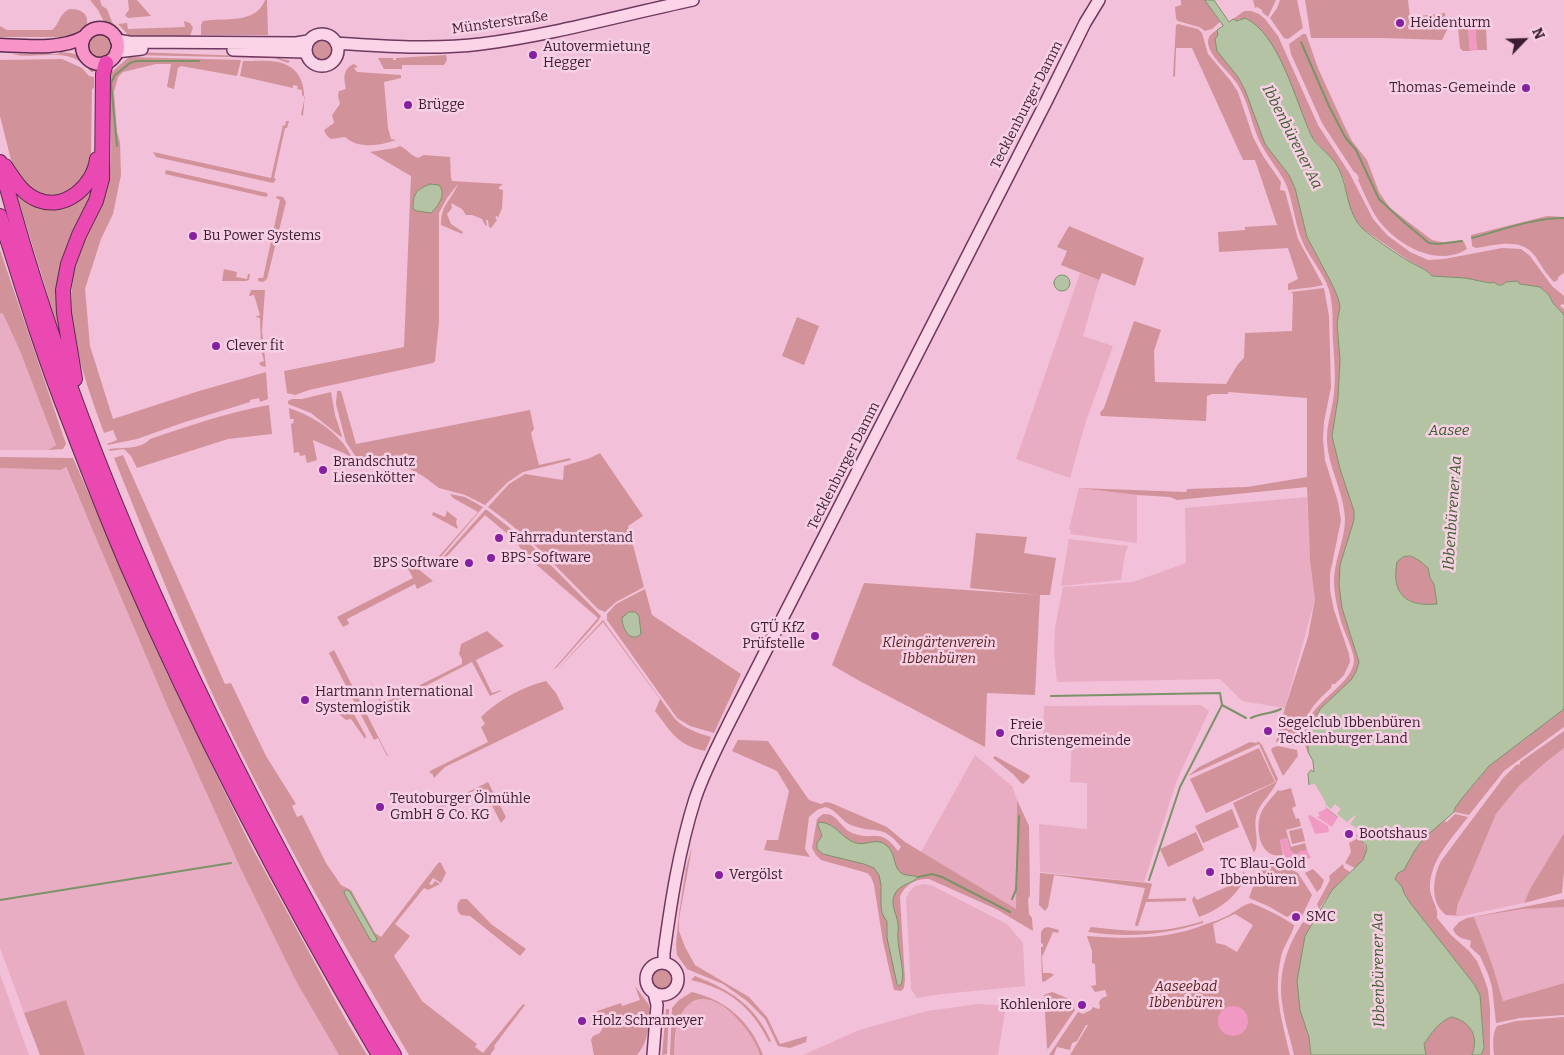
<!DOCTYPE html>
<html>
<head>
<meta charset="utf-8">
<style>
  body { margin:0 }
  #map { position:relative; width:1564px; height:1055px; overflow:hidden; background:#f2c0d9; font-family:Bitter,serif }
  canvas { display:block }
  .north { position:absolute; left:1499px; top:15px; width:50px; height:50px; -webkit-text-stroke:4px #f8d0e4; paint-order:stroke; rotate:66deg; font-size:14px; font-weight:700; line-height:20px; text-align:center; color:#3b1c32 }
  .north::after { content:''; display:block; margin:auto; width:18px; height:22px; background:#3b1c32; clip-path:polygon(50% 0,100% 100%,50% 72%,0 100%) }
</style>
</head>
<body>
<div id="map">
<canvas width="1564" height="1055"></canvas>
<div class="north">N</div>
</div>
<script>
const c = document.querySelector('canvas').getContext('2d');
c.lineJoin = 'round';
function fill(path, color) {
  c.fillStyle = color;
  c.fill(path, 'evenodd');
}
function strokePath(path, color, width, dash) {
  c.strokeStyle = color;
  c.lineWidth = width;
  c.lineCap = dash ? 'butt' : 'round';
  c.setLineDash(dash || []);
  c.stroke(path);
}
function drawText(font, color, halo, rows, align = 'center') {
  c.font = font + ' Bitter,serif';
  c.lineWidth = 5;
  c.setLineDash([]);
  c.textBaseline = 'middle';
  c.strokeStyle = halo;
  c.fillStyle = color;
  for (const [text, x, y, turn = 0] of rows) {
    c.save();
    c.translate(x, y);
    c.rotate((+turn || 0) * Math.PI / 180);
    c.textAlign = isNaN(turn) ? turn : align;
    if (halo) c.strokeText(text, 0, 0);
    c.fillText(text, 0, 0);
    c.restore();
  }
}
const farmland = new Path2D(`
  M1080 273 1099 280 1083 336 1113 346 1085 424 1070 478 1016 459Z
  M0 313 3 314 20 351 56 445 48 450H0Z
  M65 467 297 983 339 1055H85L66 1000 24 1013 0 948V468L60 470Z
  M1079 488 1137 495V543L1070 534 1071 530 1069 529Z
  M1307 497 1310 561 1315 599 1285 708 1242 701 1220 679 1057 682 1054 652 1055 627 1063 587 1133 582 1186 563 1185 508Z
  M1069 539 1128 546 1125 554 1121 580 1061 586Z
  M1201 705 1209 711 1177 780 1144 882 1040 872 1039 824 1087 829V783L1070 782 1072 736 1043 735 1044 706Z
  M1564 748V833L1530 889 1524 903 1462 916 1456 915 1462 891 1496 814 1518 787 1546 762Z
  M975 755 1012 786 1017 800 1016 910 921 852Z
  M924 884 931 885 1007 924 1023 943 1025 986 942 994 917 998 911 989 906 899 909 892 915 886Z
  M1548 907H1564V983L1503 1001 1492 964 1474 917 1523 909Z
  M0 974 29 1055H0Z
  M701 999 710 1000 719 1004 737 1017 751 1033 760 1055H674L677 1024 680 1015 690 1003Z
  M978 1004 1006 1006 998 1055H803L859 1030 927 1011Z`);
const green = new Path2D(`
  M90 0H100L102 6 107 9 112 22 127 37 119 36 116 31 105 24 98 10Z
  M128 0H137L151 16 128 18 125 15 129 10Z
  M265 0H267L268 35H201V25L203 21C225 17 255 25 265 0Z
  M1181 0H1205L1220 22 1212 29 1205 31 1199 27 1178 21 1176 19 1175 7 1181 5Z
  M1253 0H1276L1268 17 1262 12V10L1257 7 1255 8Z
  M1280 0H1297L1303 28 1288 39 1284 38 1270 18 1277 8Z
  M1305 0H1408L1410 17 1445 13 1447 30 1442 40 1383 38H1311Z
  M70 9C89 9 91 22 82 36L59 40V37H0V26L7 30H52C60 24 59 13 70 9Z
  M1244 11H1251L1259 14 1265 19 1278 36 1318 125 1350 174 1373 219 1387 235 1410 252 1428 260 1444 259 1502 248 1521 249 1530 256 1552 286 1564 296V305L1562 304 1560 306 1564 309V315L1553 303 1549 295 1540 287 1506 282 1502 285 1465 278 1432 276 1426 270 1411 262 1363 229 1353 217 1347 199 1344 180 1335 163 1312 137 1279 58 1240 19 1237 21 1233 19Z
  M184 21 190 23 193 28 190 36 187 38H131L118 24 127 23 128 29 185 27Z
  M1178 24 1198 29 1202 33 1208 54 1230 80 1238 92 1253 137 1263 156 1281 182 1280 190 1285 191 1298 239 1323 285 1314 287 1288 290V284L1298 279 1288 248 1219 252 1218 232 1245 230V227L1277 225 1255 160H1243L1192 48H1176L1175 77 1173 76 1176 25Z
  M1475 26H1486L1487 50H1477Z
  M1458 27H1468L1470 51H1463L1460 48Z
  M1217 30 1238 77 1245 90 1265 144 1289 175 1295 188 1307 237 1333 286 1338 298 1340 308 1337 323 1340 360 1338 398 1332 435 1340 469 1354 511V520L1340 565 1342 608 1359 662 1356 672 1351 680 1319 710 1310 731 1308 752C1287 709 1354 690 1354 660 1353 650 1348 640 1344 630 1339 616 1335 600 1334 584 1333 562 1345 541 1345 519 1344 491 1327 466 1327 438 1327 422 1333 408 1334 392 1336 375 1334 358 1333 341 1332 324 1334 307 1329 290 1323 271 1308 257 1301 238 1294 220 1293 200 1285 182 1277 167 1265 154 1258 138 1251 121 1248 102 1239 87 1232 73 1209 58 1208 42 1208 36 1212 33 1217 30Z
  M87 45a13 13 0 1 1 26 0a13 13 0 1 1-26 0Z
  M1303 34H1306L1318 68 1344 125 1352 141 1367 160 1379 192 1390 208 1432 240 1446 243 1461 240 1464 242 1467 249C1437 268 1398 245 1379 221 1370 208 1364 193 1358 180L1359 178 1356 173 1354 172 1322 123 1291 54 1289 44Z
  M310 49a11 11 0 1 1 22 0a11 11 0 1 1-22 0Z
  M60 52C76 53 88 55 94 72H91C69 43 40 61 12 54H58Z
  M134 52 275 57 290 61 288 63 275 58 132 55Z
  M446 55 447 60 444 65H402V69H384L378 58H393V60H396V58Z
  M129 57 241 60 237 76 181 66 178 68 174 89 167 87 171 64H156L123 72 118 77 114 92 117 132 120 142 121 175 113 214 101 239 85 289 90 346 113 419 199 391 266 372 268 399 260 402 259 398 250 400V402L182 423 137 439 108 445 107 444 117 440 113 430 104 433C82 371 56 307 83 241 91 220 106 202 109 178 114 145 109 109 108 75Z
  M62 59 82 68 89 76 94 77V88L92 89 91 155 87 171 83 179 70 191 54 196 40 194 32 191 15 170 11 160 0 116V60Z
  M243 61C254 61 268 60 278 62 306 68 306 94 303 116L301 114 305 97 302 95V90L297 89 298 86 293 85V88L240 76Z
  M354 64 358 67 354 68 357 72 401 75V78L384 82 388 128 391 139 396 140C380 146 358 149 345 137L331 139 327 136 324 130 334 123 332 115 340 104 338 96 339 91 346 89C344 79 342 69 354 64Z
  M286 121H289L287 128H285L274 178 276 179 275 181 273 183 156 157 153 152 271 178 283 125 285 126Z
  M400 146C407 149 410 155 418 158L424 155 450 157 451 178 452 181 503 184 499 187V189L503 190 502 208 498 218 497 216 495 217 497 220 491 228 489 227 488 220H486L487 226 485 225 482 219 472 215H466L462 209 451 203 452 208 447 214 451 224 463 232 462 234 441 225C441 204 451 201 458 184L447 198 439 213V322L435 361 433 363 309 390 295 395 287 393 284 371 404 347 411 176 370 152 395 148Z
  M99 169 58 317 61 338 15 189 54 206Z
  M166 170 267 193 268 195 266 197 165 174Z
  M277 196 283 197 286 202 267 279 263 282 258 281V278H263L280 200 276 198Z
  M1547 216 1564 217V273L1558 277V280L1554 282C1546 274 1541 265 1535 256 1521 237 1496 245 1476 248L1472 246 1471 235Z
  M1069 226 1144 258 1135 286 1102 273 1099 280 1061 265 1067 251 1057 247Z
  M0 250 66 444 63 449 48 450 56 445 20 351 3 314 0 313Z
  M224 269 237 272 236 277 247 279 248 274H250L249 280 246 281H222Z
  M1324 288 1329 316 1331 387 1324 422 1323 439 1325 460 1338 502 1341 520 1330 574V590L1334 610 1349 654 1350 662 1344 675 1335 684H1332L1331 688C1313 704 1302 718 1299 743L1295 745 1276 742 1285 708 1308 637 1315 599 1310 561 1307 487 1177 500 1170 497 1137 495 1079 488 1186 492 1187 489 1247 487 1307 477V398L1228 392V394H1212L1207 396 1206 421 1101 416 1100 413 1104 408 1134 321 1161 330 1154 351 1155 382 1226 384 1238 364 1244 358 1245 333 1292 331 1293 294 1291 292Z
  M251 290H265L262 331 266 367 261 366 259 363 264 361 261 350 260 318 255 317 260 315 254 295 249 296Z
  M797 317 819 326 804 365 782 356Z
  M337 391H341L356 444 530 410 534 429 531 433 539 465 570 458 571 460 523 472 508 482 485 505 465 495 439 488 423 476 410 469 392 464 365 463 358 460 346 442 343 431 336 404Z
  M331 392 335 415 342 436 341 437 311 413 288 404V401L292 399H302Z
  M269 405 272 434 228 439 137 468 131 456 124 449 110 451 109 449C123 447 140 450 150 439 189 426 228 412 269 405Z
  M289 408C309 415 327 425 341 441 349 449 351 460 361 465L360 467 355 465 346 454 313 440 317 460 307 463 305 455 300 456 299 452 294 453 291 424 293 423 294 419H290Z
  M600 453 643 516 628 526 644 587 616 602 605 612 598 609 539 549 508 522 488 507 509 484 525 474 563 480 564 466 590 458Z
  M123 455 225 684 231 683 266 756 296 804 292 806 297 817 302 815 326 863 341 885 351 890 375 933 381 937 439 862 441 863 446 873 441 883 433 878 429 884 432 885 435 881 440 884 428 890 424 888 395 924 410 936 394 956 422 1001 477 1044 475 1047 483 1053 523 1004 525 1005 494 1046 495 1048 490 1055H409C347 951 287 846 233 737 188 646 152 552 114 458Z
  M0 457 73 458 168 675 248 840 347 1022 367 1055H339L297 983 240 867 166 703 66 467 60 470 0 468Z
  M450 494 465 497 483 507 435 564 433 563 478 512 453 498Z
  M485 510H487L529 543 601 616 598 621 557 667 553 670 598 618 524 554 516 541 485 515 438 566 436 565Z
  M447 511 457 519 456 522 458 529 432 515 433 512 445 517Z
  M976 533 1027 537 1024 553 1056 558 1050 595H1040L1035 695 987 693 985 747 856 679 832 665 864 583 1039 595 970 588Z
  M1411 556 1420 561 1428 568 1430 578 1434 584 1437 604C1406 606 1391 595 1397 561L1403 557Z
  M400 559 417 568 433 581 417 589 415 584 347 619 349 624 343 627 337 617 413 578 407 567 398 564Z
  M645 589 652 615 741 674 714 733 690 726 677 718 607 620V614L616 604Z
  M603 620 675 719C685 729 698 733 711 737L705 751C677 745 672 733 655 711L660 699 603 622 555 672Z
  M487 631 504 646 476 660 492 693 501 690V691L490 696 472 662 383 708 369 679 381 701 386 702 462 664V659L459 654 461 644Z
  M334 650 388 756H387L378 738 374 740 329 653Z
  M546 681 556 693 564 709 445 767 434 778 432 773 430 774V771L488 742 481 727 485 724 481 717C500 699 520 688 546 681Z
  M351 709 366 736 365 739 351 719 346 720 339 714Z
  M1564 709V727L1504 771 1469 815 1454 812 1455 808 1463 797 1489 766Z
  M1564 731V748L1546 762 1518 787 1496 814 1458 904 1456 915 1462 916 1446 915C1429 902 1433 877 1441 861L1504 777 1516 765 1520 764V762Z
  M738 740 768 741 809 800 821 804 826 802 831 803 887 827 905 842 1016 909 1017 800 1029 826 1030 895 1028 899 1029 914 1032 918 1033 931 996 909 929 879C916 878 904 885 900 897L905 980 904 988 901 991 894 990 883 942 874 885 871 877 867 873 821 860 816 855 812 848 817 819 823 814C826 814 828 814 831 815 838 818 843 829 852 833 875 842 879 826 898 851L901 847C881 822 875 835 851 825 841 821 836 809 825 807L817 810 809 817 805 849 810 857 764 850 767 840H778L789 791 777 771 732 751Z
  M1258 741 1262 745 1278 779C1274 792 1261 801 1257 813 1252 827 1261 841 1254 853L1233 803 1276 782 1259 744 1188 776 1199 767 1250 742 1257 743Z
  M1278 746 1297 750 1298 756 1283 776 1271 750 1272 748Z
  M1259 748 1275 782 1206 813 1190 779Z
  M995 756 1029 775 1030 777 1023 784 1021 783 1013 774 993 758Z
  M488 782 506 817 501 823 485 792 477 789 435 811 434 809Z
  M1291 788 1296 806 1292 808 1296 819 1299 818 1301 826 1286 830 1291 847 1305 843 1307 850 1296 855 1290 850 1287 838 1280 840 1283 855C1262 860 1255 833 1260 816 1262 807 1272 798 1278 790L1280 791Z
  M1232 809 1239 827 1203 843 1195 826Z
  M1455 814 1468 817C1453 837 1429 861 1430 888 1430 898 1439 908 1437 918L1451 935 1469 951 1477 961 1484 978 1488 990 1490 1009V1055H1481L1484 1048 1480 995 1474 984 1411 904 1404 893 1402 887 1395 879 1398 873C1411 856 1426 830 1445 821L1447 822Z
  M1302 828 1305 841 1292 844 1289 831Z
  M1196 832 1204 850 1168 867 1160 849Z
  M1564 833V871L1562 893 1524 903 1530 889Z
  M1358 838C1372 850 1367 856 1355 868L1345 863 1351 852 1349 843Z
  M692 847 679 919V931L685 947 695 965 749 997 767 1017 780 1044 807 1036 806 1042 790 1048 778 1046 765 1019 747 1001 723 984 687 969 677 955 676 945 679 914 686 868Z
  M1273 860 1298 873 1312 895 1302 916 1296 912 1287 917 1268 906 1249 898 1259 870 1258 868Z
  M1343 864 1344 868 1350 872 1332 890 1319 909 1317 904 1330 880 1329 876Z
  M1313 869 1324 880 1321 888 1317 892 1305 873Z
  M1243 871 1246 875C1239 895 1219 910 1199 917L1192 900 1194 896 1197 900 1231 885V882L1243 877Z
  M1040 873 1149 883 1152 884 1148 899 1186 898V901L1146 902 1138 926H1136L1135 925 1145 888 1054 875 1048 907 1045 911 1039 905Z
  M461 899H467L491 924 526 949 520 956 470 916 461 915C456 911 456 903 461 899Z
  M1564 899V907L1523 909 1474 917 1492 964 1503 1001 1564 983V1015L1520 1018 1496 1023 1492 987 1488 974 1480 956 1470 947 1471 941 1469 940C1462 939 1455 936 1453 929L1459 922 1467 918Z
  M1251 903C1264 908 1283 917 1294 925 1293 934 1283 946 1281 957 1273 993 1282 1021 1290 1055H1070L1088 1025H1086L1077 1041 1072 1043 1070 1050 1057 1047 1054 1055H1049L1078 1012 1083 1014 1091 1010 1093 1007 1098 1009 1100 1008 1099 1002 1102 998 1107 996 1105 990 1095 992 1091 986 1096 985 1095 964 1092 963V951L1087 936C1128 939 1167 940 1206 924 1213 922 1221 919 1227 916 1235 912 1242 905 1251 903ZM1235 914 1253 925 1237 952 1225 945 1216 943 1213 924Z
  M1203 921V923C1164 935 1129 938 1088 932L1091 927C1132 932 1163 934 1203 921Z
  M1303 922 1312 926 1305 936 1302 958 1300 1010 1309 1037 1311 1055H1294C1290 1037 1284 1020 1282 1002 1278 973 1287 946 1303 922Z
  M1048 927 1059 930 1058 933 1053 932 1042 957 1043 973H1051L1054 975 1044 982 1042 981 1041 947H1043V944L1041 943V932L1044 928Z
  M650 979a12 12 0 1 1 24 0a12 12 0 1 1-24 0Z
  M695 976C730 990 755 1005 771 1041L769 1042C751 1006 729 989 691 980Z
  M635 986 649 1005C650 1022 649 1042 637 1055H594L591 1040 593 1036 600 1033 603 1027 597 1011 621 1003 622 1006 640 1000Z
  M692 992C726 1000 751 1022 763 1055H760C752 1026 701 970 680 1017 674 1029 675 1043 674 1055H670L672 1008 679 1000Z
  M1052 992 1072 1000 1071 1003 1075 1010 1048 1049 1047 1048 1044 995Z
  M66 1000 85 1055H40L24 1013Z
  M666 1009H669L667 1054 662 1055Z
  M1451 1017C1471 1021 1479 1037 1472 1055H1426L1424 1044C1432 1032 1438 1023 1451 1017Z
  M1564 1017V1055H1494C1493 1045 1492 1034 1497 1026L1516 1021Z`);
const sand = new Path2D(`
  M1475 26 1477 50 1470 51 1468 27Z
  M1327 808 1338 817 1332 827 1317 817 1320 816 1318 813Z
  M1310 815 1328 826 1329 832 1315 834 1308 816Z
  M1287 838 1290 850 1296 855 1300 851 1307 850 1311 858 1306 859 1299 866C1283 860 1284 855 1280 840Z
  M1218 1021a15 15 0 1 1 30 0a15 15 0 1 1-30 0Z`);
const water = new Path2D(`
  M1205 0H1214L1229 22 1233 19 1237 21 1245 18C1279 33 1296 102 1311 135 1317 147 1329 153 1336 164 1349 184 1345 212 1363 229 1374 239 1397 254 1410 262 1419 267 1426 269 1432 276L1465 278 1490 283 1494 282 1498 285H1502L1506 282 1517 281 1520 284 1540 287 1549 295 1553 303 1564 315V709L1489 766 1463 797 1455 808 1454 812 1424 838 1415 850 1404 870 1398 873 1395 879 1402 887 1404 893 1411 904 1474 984 1480 995 1484 1048 1481 1055H1472C1479 1037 1471 1021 1451 1017 1438 1023 1432 1032 1424 1044L1426 1055H1311L1309 1037 1300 1010 1297 981 1305 936 1332 890 1363 860 1367 849 1366 845 1358 838 1355 831 1327 808 1315 795 1309 785 1308 774 1311 770 1314 772 1313 761 1308 752V740L1314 721 1320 709 1351 680 1356 672 1359 662 1342 608 1339 585 1340 565 1354 520V511L1340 469 1332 436 1338 398 1340 360 1337 323 1340 307 1338 298 1333 286 1307 237 1295 188 1289 175 1265 144 1245 90 1238 77 1217 51 1215 39 1218 35 1217 30 1223 26ZM1411 556 1420 561 1428 568 1430 578 1434 584 1437 604C1406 607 1391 594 1397 562L1403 557Z
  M430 184 439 185C447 195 438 206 431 213L417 211 413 209C413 193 416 190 430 184Z
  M1054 283a8 8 0 1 1 16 0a8 8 0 1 1-16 0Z
  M629 612H635L639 616 641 634C630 644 622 628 622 618Z
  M820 822C836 823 842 839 856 843 867 846 876 837 886 845 897 853 892 869 903 874 907 876 913 875 918 877 912 884 901 884 896 892 889 903 896 912 898 923 899 928 897 933 898 938 898 953 906 971 901 985L899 986 897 984 887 938V922L882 913 881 906V885L879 875 874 868 864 864 823 854 817 849V843L822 836 818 825Z
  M347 890 350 892 377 939 375 942 371 941 345 895 344 892Z`);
const pier = new Path2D(`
  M1315 784 1326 803 1325 804 1331 809 1335 804 1341 809 1337 814 1347 822 1355 815 1356 816 1350 824 1362 831 1359 837 1337 819 1338 817 1323 805 1321 806 1313 797 1307 787 1309 785Z`);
const stream = new Path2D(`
  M1301 42 1329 106 1345 137 1356 150 1379 199 1405 223 1429 243 1438 244 1462 241
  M117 146 111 83 115 75 130 63 136 61H199
  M1472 238C1502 230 1533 218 1564 218
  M1051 696 1220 693 1222 705 1246 718
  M1251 718C1261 713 1271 714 1281 709
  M918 877 932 874 942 877 1010 912
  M1149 880 1180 787 1222 705
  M1012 899 1016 890 1019 816
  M0 900 231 863`);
const secondary = new Path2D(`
  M306 50a16 16 0 1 1 32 0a16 16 0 1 1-32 0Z
  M116 40 129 42 296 43 308 41
  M336 43C385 46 432 50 481 44 552 35 622 15 693 0
  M233 50 305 52
  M116 52 142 49
  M646 979a16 16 0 1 1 32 0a16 16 0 1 1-32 0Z
  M664 963V953C671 901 679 850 695 799 704 772 718 745 731 719L1047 100 1085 23 1099 0
  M653 1055 657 1005 654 993`);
const primary = new Path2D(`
  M82 46a18 18 0 1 1 36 0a18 18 0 1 1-36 0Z
  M0 45C25 46 62 50 84 37`);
const highway = new Path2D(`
  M0 162C63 403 164 634 281 853 317 921 354 989 394 1055
  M5 166C14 179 22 194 38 200 66 211 94 185 97 159
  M0 216C22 286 43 355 70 423 88 470 107 518 127 565 200 733 286 897 379 1055
  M75 379 64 313 63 290 68 264 79 235 96 201 102 179 103 74 106 63`);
const markers = [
  [1400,23,5,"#8521a1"],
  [533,55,5,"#8521a1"],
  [1526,88,5,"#8521a1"],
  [408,105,5,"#8521a1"],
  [193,236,5,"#8521a1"],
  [216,346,5,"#8521a1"],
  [323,470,5,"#8521a1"],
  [499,538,5,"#8521a1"],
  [491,558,5,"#8521a1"],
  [469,563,5,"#8521a1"],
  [815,636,5,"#8521a1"],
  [305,700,5,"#8521a1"],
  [1268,731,5,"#8521a1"],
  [1000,733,5,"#8521a1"],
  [380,807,5,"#8521a1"],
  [1349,834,5,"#8521a1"],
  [1210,872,5,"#8521a1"],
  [719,875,5,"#8521a1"],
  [1296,917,5,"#8521a1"],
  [1082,1005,5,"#8521a1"],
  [582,1021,5,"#8521a1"]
];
const streetNames = [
  ["Münsterstraße",500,23,-8],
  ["Tecklenburger Damm",1027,105,-63],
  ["Tecklenburger Damm",844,466,-63]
];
const poiNames = [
  ["Heidenturm",1410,23],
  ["Autovermietung",543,47],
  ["Hegger",543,63],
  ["Thomas-Gemeinde",1516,88,"right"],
  ["Brügge",418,105],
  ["Bu Power Systems",203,236],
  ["Clever fit",226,346],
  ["Brandschutz",333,462],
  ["Liesenkötter",333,478],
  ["Fahrradunterstand",509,538],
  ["BPS-Software",501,558],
  ["BPS Software",459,563,"right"],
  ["GTÜ KfZ",805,628,"right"],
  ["Prüfstelle",805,644,"right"],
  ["Hartmann International",315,692],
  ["Systemlogistik",315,708],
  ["Segelclub Ibbenbüren",1278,723],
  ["Tecklenburger Land",1278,739],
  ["Freie",1010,725],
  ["Christengemeinde",1010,741],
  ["Teutoburger Ölmühle",390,799],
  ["GmbH & Co. KG",390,815],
  ["Bootshaus",1359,834],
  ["TC Blau-Gold",1220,864],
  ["Ibbenbüren",1220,880],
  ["Vergölst",729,875],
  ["SMC",1306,917],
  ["Kohlenlore",1072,1005,"right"],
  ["Holz Schrameyer",592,1021]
];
const parkNames = [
  ["Kleingärtenverein",939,643],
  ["Ibbenbüren",939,659],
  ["Aaseebad",1186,987],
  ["Ibbenbüren",1186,1003]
];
const waterNames = [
  ["Ibbenbürener Aa",1292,137,63],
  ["Aasee",1449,431],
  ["Ibbenbürener Aa",1453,513,-86],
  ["Ibbenbürener Aa",1379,970,-91]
];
fill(farmland, '#e8adc3');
fill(green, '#d19399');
fill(sand, '#f09ac3');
fill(water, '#b4c3a3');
strokePath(water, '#7c9269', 1);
fill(pier, '#f2c0d9');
strokePath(stream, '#7c9269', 2);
strokePath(secondary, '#6e395f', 14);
strokePath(primary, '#5a2b4e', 15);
strokePath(highway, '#5a2b4e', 16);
strokePath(secondary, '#fcd4e8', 11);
strokePath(primary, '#f994c9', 12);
strokePath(highway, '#e949b1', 14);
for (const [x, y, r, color] of markers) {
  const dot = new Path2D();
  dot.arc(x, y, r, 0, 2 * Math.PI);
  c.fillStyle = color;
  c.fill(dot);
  strokePath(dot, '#f8d0e4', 2);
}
drawText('14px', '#3b1c32', '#f8d0e4', streetNames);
drawText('14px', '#3b1c32', '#f8d0e4', poiNames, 'left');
drawText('italic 14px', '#592321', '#f8d0e4', parkNames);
drawText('italic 15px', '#385c2a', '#f8d0e4', waterNames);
</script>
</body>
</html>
